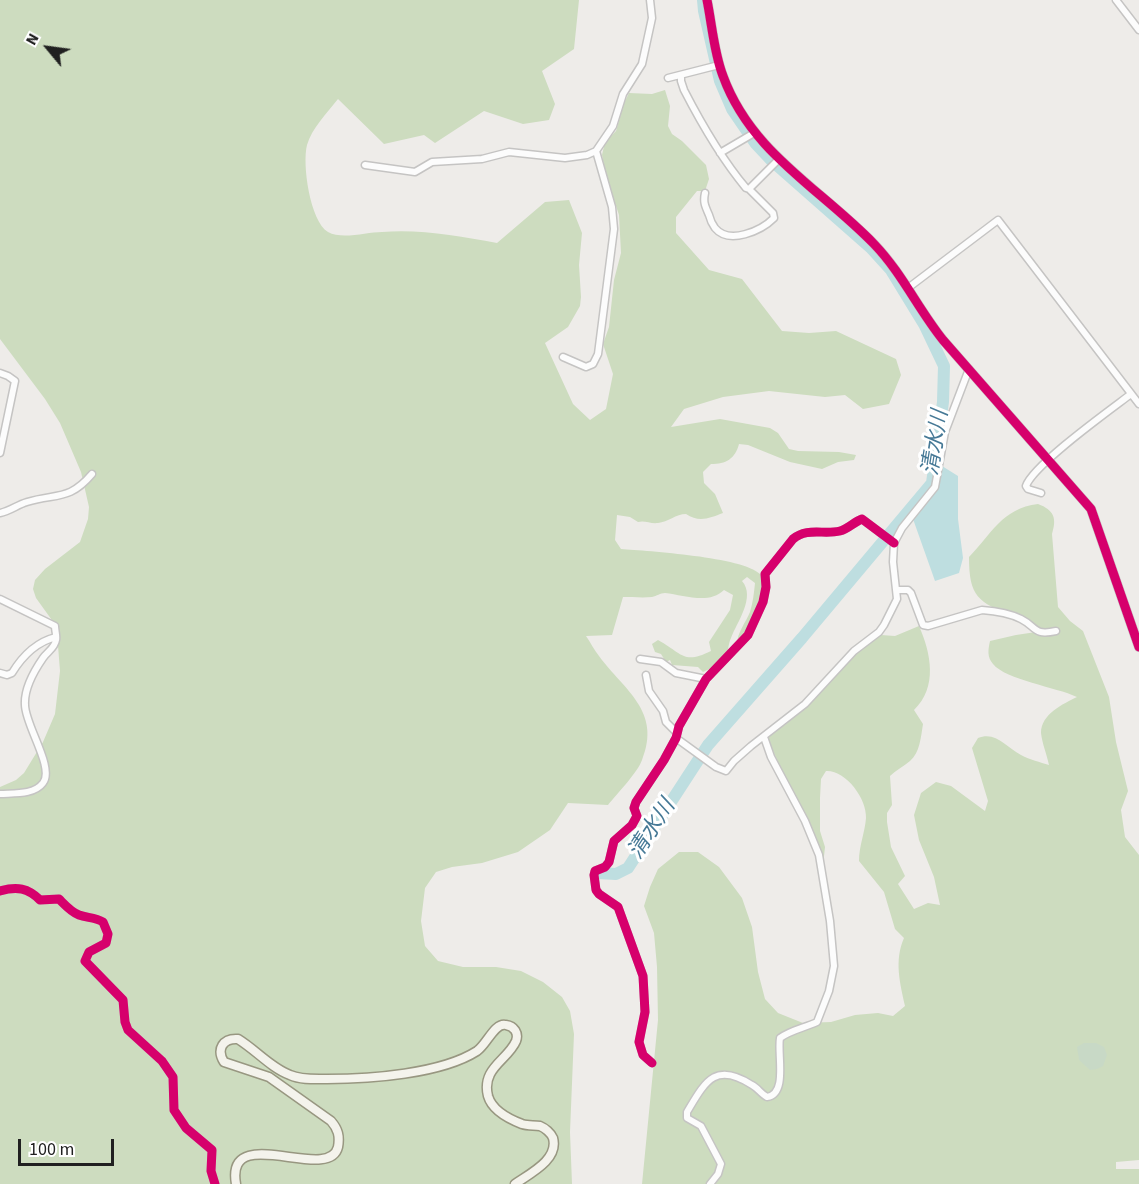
<!DOCTYPE html>
<html>
<head>
<meta charset="utf-8">
<style>
  body { margin:0 }
  #map { position:relative; width:1139px; height:1184px; overflow:hidden; background:#eeece9; font-family:"Source Sans 3",sans-serif }
  canvas { display:block }
  .north { position:absolute; left:18px; top:18px; width:60px; height:60px; -webkit-text-stroke:4px #fff; paint-order:stroke; rotate:299deg; font-size:16px; font-weight:700; line-height:24px; text-align:center; color:#202020 }
  .north::after { content:''; display:block; margin:auto; width:21px; height:27px; background:#202020; clip-path:polygon(50% 0,100% 100%,50% 72%,0 100%) }
  .scale { position:absolute; left:18px; top:1139px; width:96px; height:27px; box-sizing:border-box; border:3px solid #202020; border-top:0; padding-left:8px; font-size:18px; line-height:21px; white-space:nowrap; color:#202020; -webkit-text-stroke:4px #fff; paint-order:stroke }
</style>
</head>
<body>
<div id="map">
<canvas width="1139" height="1184"></canvas>
<div class="north">N</div>
<div class="scale">100 m</div>
</div>
<script>
const c = document.querySelector('canvas').getContext('2d');
c.lineJoin = 'round';
function fill(path, color) {
  c.fillStyle = color;
  c.fill(path, 'evenodd');
}
function strokePath(path, color, width, dash) {
  c.strokeStyle = color;
  c.lineWidth = width;
  c.lineCap = dash ? 'butt' : 'round';
  c.setLineDash(dash || []);
  c.stroke(path);
}
function drawText(font, color, halo, rows, align = 'center') {
  c.font = font + ' "Source Sans 3","Noto Sans JP",sans-serif';
  c.lineWidth = 6;
  c.setLineDash([]);
  c.textBaseline = 'middle';
  c.strokeStyle = halo;
  c.fillStyle = color;
  for (const [text, x, y, turn = 0] of rows) {
    c.save();
    c.translate(x, y);
    c.rotate((+turn || 0) * Math.PI / 180);
    c.textAlign = isNaN(turn) ? turn : align;
    if (halo) c.strokeText(text, 0, 0);
    c.fillText(text, 0, 0);
    c.restore();
  }
}
const forest = new Path2D(`
  M0 0H579L574 49 542 71 555 104 549 120 523 124 484 111 435 143 424 135 384 144 338 99C327 113 312 128 307 145 302 164 310 221 328 232 342 240 367 232 382 232 421 229 459 236 497 243L545 202 569 200 582 233 579 265 581 297 580 306 568 327 545 343 573 404 590 420 606 409 613 374 603 344 609 327 614 280 621 253 619 215 606 176 602 155 605 142 616 131 624 103 629 93 652 94 665 90 670 106 668 126 672 134 682 141 706 165 709 179 705 191H697L676 217V233L709 270 742 279 782 331 809 333 836 331 896 359 901 375 889 404 863 409 845 395 825 397 769 391 723 397 684 409 671 427 720 419 770 428 778 433 789 449 798 451 839 452 856 455 854 460 838 462 822 469 790 462 748 445 739 444C735 459 726 464 711 464L703 472 704 483 715 494 723 513C710 518 699 523 686 514 676 514 668 522 658 523 650 524 645 520 638 522L630 517 617 515 615 540 621 549C648 551 743 557 760 574 776 590 747 631 737 644 737 633 746 622 750 612 753 602 754 593 755 583L747 577 742 581C756 597 737 622 731 638 728 644 729 651 725 656 719 664 712 668 703 672L698 667 672 665 670 660 666 662 661 654 655 652 652 644 658 640C682 653 683 665 711 651L709 642 730 610 733 595 724 590C709 605 684 595 665 593 660 593 657 596 652 597 643 598 632 597 623 597L612 635 586 636C591 643 594 650 599 656 624 690 662 711 642 760 638 772 617 794 608 805L568 803 550 830 518 852 482 863 452 867 436 872 425 888 421 921 425 946 438 961 463 967H496L521 971 543 982 562 997 570 1011 574 1034 570 1132 572 1184H0V787L16 780 24 773 43 742 55 714 60 671 57 633 54 623 36 598 33 589 35 580 45 569 80 542 88 519 89 507 81 472 60 423 45 399 0 339Z
  M1038 504C1054 510 1057 518 1052 534L1058 607 1070 621 1083 631 1109 697 1116 742 1128 791 1121 810 1125 837 1139 855V1160L1116 1162V1169H1139V1184H642L658 1020 657 967 654 933 644 906 650 887 658 869 679 852H698L719 867 742 898 752 927 758 972 765 999 778 1013 803 1023 831 1022 855 1015 878 1013 893 1016 905 1006C900 983 894 961 904 938L895 929 884 892 859 861C859 846 865 832 866 818 867 799 846 770 826 771L821 779 820 798V831L825 847 823 865 767 737 786 724 850 658 872 641 881 635 895 636 919 626C931 653 938 687 914 710L923 724C921 736 920 753 910 761 903 767 896 770 890 776L892 805 887 813V822L891 847 905 876 898 884 914 909 928 903 940 905 934 877 919 840 914 815 921 793 936 782 951 786 985 811 988 801 972 748 978 738C996 731 1006 747 1021 755 1030 760 1040 762 1049 765 1047 755 1042 743 1041 733 1041 714 1063 704 1077 697 1056 687 1006 680 993 664 987 657 988 650 990 641L1016 635 1036 632C1030 622 1024 621 1013 616 978 602 969 597 969 557 991 535 1002 508 1038 504Z`);
const cemetery = new Path2D(`
  M1084 1043H1096L1104 1047 1107 1055 1103 1066 1097 1069 1090 1070 1079 1060 1077 1047Z`);
const water = new Path2D(`
  M942 466 958 476V519L963 558 959 573 935 581 913 519C928 501 941 491 942 466Z`);
const river = new Path2D(`
  M598 873 616 874 628 868 708 745 802 638 932 483 943 402 944 366 924 324 891 270 871 248 771 160 756 144 732 109 720 81 704 11 703 0`);
const minor = new Path2D(`
  M1116 0 1139 30
  M681 75V81L684 90C702 125 721 158 746 188L749 189 773 213 774 218C761 231 729 245 715 228 712 224 710 219 709 215 705 206 703 202 705 193
  M668 78 719 65
  M720 153 754 133
  M365 165 415 172 432 162 482 159 509 152 565 158 587 155 596 151 613 126 623 94 642 64 652 18 650 0
  M749 189 778 160
  M908 288 998 220 1139 404
  M563 357 586 367 593 364 598 354 614 229 612 207 596 151
  M0 373 8 376 15 381 0 453
  M1041 493 1028 489 1026 486C1033 465 1110 410 1131 394
  M0 513C10 511 17 505 27 502 57 493 69 501 92 474
  M897 590H908L911 593 923 625 928 626 982 610C996 611 1009 613 1021 619 1037 627 1033 636 1056 631
  M0 599 55 626C55 631 57 636 56 640 55 648 47 652 43 658 34 671 24 690 25 705 25 725 55 768 43 783 34 795 14 793 0 794
  M640 659 661 662 676 673 706 679
  M0 673 7 675 12 673C23 655 36 642 56 637
  M646 675 649 691 663 711 666 722 677 733
  M676 738 716 767 726 771 734 761 751 746 805 704 854 651 879 632 884 625 897 599 893 562 894 543 902 528 935 487 945 432 969 369
  M0 891C17 886 28 888 40 900L59 899C65 905 71 912 79 915 87 918 95 917 103 922L108 934 106 943 89 952 85 961 123 1000 125 1022 128 1030 162 1061 173 1077 174 1110 186 1128 212 1150 211 1171 215 1184
  M652 1063 643 1055 639 1042 645 1012 643 976 618 907 599 894 596 890 594 875 595 871 605 867 609 862 614 841 632 825 637 816 634 808 636 802 664 760 676 738 679 726 706 679 748 635 763 602 766 587 765 574 793 539C807 527 824 535 840 531 848 529 854 522 862 519L894 543
  M710 1184 718 1174 721 1164 701 1126 687 1118V1112C705 1082 715 1061 752 1085 758 1088 761 1094 767 1097 788 1094 777 1054 780 1038 791 1030 804 1028 817 1022L829 991 834 966 830 921 819 855 805 821 771 757 764 737`);
const tertiary = new Path2D(`
  M707 0C712 25 714 53 723 76 751 153 820 188 874 244 902 273 918 309 943 340L1091 509 1139 647`);
const secondary = new Path2D(`
  M236 1184C225 1121 329 1184 338 1147 340 1136 338 1129 331 1121L269 1077 224 1062C216 1049 223 1038 238 1039 256 1050 271 1068 290 1075 301 1080 315 1079 327 1079 370 1079 441 1074 477 1051 487 1044 495 1022 506 1025 514 1026 519 1033 516 1041 508 1060 481 1068 488 1096 492 1110 509 1119 522 1124 528 1126 534 1125 540 1126 545 1128 551 1133 553 1138 559 1160 529 1174 515 1184`);
const cycleway = new Path2D(`
  M707 0C712 25 714 53 723 76 751 153 820 188 874 244 902 273 918 309 943 340L1091 509 1139 647
  M0 891C17 886 28 888 40 900L59 899C65 905 71 912 79 915 87 918 95 917 103 922L108 934 106 943 89 952 85 961 123 1000 125 1022 128 1030 162 1061 173 1077 174 1110 186 1128 212 1150 211 1171 215 1184
  M652 1063 643 1055 639 1042 645 1012 643 976 618 907 599 894 596 890 594 875 595 871 605 867 609 862 614 841 632 825 637 816 634 808 636 802 664 760 676 738 679 726 706 679 748 635 763 602 766 587 765 574 793 539C807 527 824 535 840 531 848 529 854 522 862 519L894 543`);
const waterNames = [
  ["清水川",937,443,-81],
  ["清水川",653,830,-57]
];
fill(forest, '#cddcbf');
fill(cemetery, '#c8d9c6');
fill(water, '#bedee0');
strokePath(river, '#bedee0', 12);
strokePath(minor, '#c5c4c3', 9);
strokePath(tertiary, '#c5c4c3', 10);
strokePath(secondary, '#989781', 11);
strokePath(minor, '#fcfcfc', 6);
strokePath(tertiary, '#fcfcfc', 8);
strokePath(secondary, '#f4f3ec', 8);
strokePath(cycleway, '#d6006c', 9);
drawText('italic 22px', '#467996', '#fff', waterNames);
</script>
</body>
</html>
